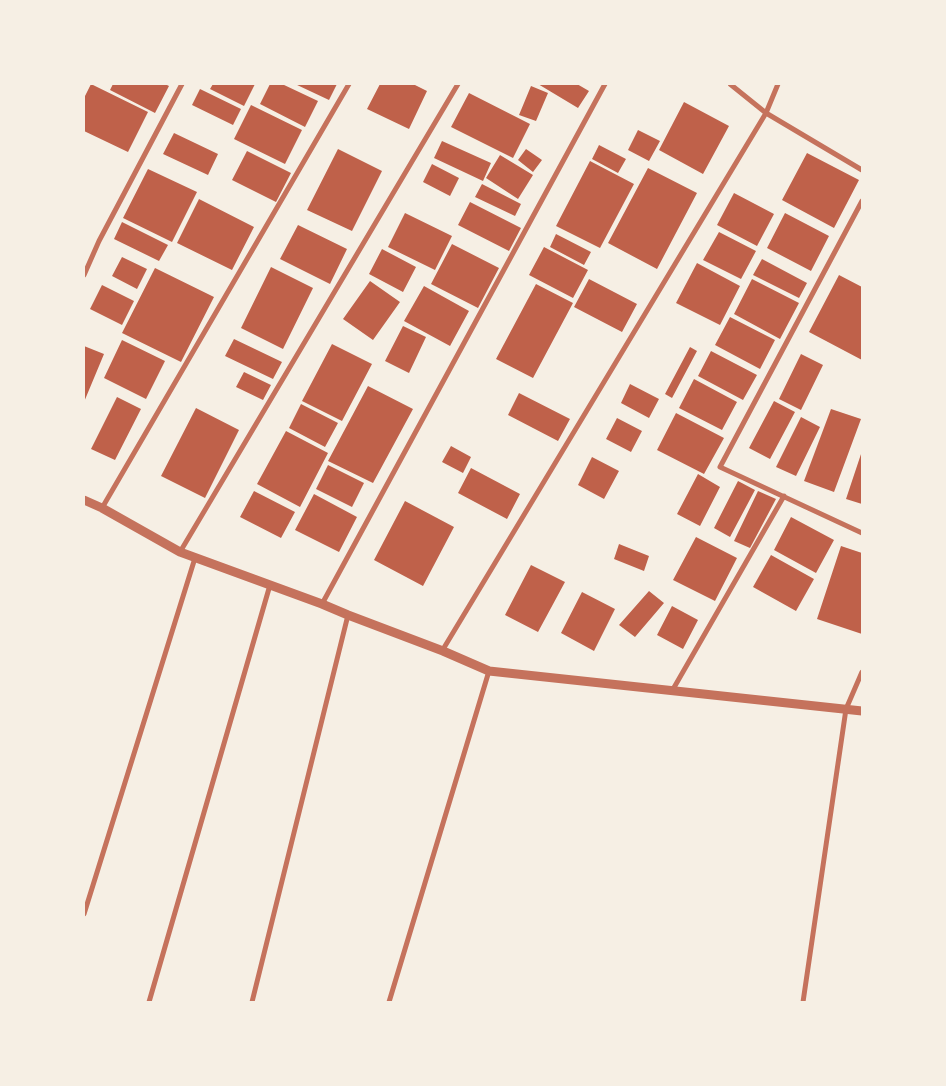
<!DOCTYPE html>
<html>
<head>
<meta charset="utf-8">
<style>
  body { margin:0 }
  #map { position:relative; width:946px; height:1086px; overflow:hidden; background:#f6efe4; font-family:Cabin,sans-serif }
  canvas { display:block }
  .frame { position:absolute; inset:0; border:85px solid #f6efe4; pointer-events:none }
</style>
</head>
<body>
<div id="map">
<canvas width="946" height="1086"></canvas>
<div class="frame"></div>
</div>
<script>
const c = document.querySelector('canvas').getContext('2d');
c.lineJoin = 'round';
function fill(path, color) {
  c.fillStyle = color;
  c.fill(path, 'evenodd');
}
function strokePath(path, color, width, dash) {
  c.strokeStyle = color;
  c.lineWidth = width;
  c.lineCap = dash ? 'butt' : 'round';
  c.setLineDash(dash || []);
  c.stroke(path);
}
const building = new Path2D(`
  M91 84 148 112 128 152 84 131V98Z
  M113 84H165L169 86 155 113 110 90Z
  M213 84H255L244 106 210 89Z
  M270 84H282L318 101 305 127 260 104Z
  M295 84H337L329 100Z
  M380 84H413L427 91 409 129 367 109Z
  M538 84H577L589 91 578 108Z
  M531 86 548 93 536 121 519 115Z
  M200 89 241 109 233 125 192 105Z
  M469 93 530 124 513 158 451 127Z
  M684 102 729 126 703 174 659 150Z
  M251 105 302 130 285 164 234 139Z
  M638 130 660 141 649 161 628 150Z
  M174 133 218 154 208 175 163 154Z
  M442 141 491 163 483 181 434 158Z
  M599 145 626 159 618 173 592 159Z
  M338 149 382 171 352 231 307 210Z
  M526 149 542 160 533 172 518 160Z
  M247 151 291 173 276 202 232 180Z
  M807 153 859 180 834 228 782 200Z
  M500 155 533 175 518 199 486 178Z
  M590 161 634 184 600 248 556 226Z
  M432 164 459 178 450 196 423 182Z
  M648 168 697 193 657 269 608 243Z
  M148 169 197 192 172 242 123 218Z
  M482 184 521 204 515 216 475 197Z
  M734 193 774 214 757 246 717 225Z
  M199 199 254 227 232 270 177 243Z
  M470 202 521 228 509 251 458 225Z
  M405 213 452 236 435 270 388 247Z
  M785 213 829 236 811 271 767 248Z
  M122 222 168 245 159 261 114 239Z
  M298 225 347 249 330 284 280 259Z
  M719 232 756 251 741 279 703 260Z
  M556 234 591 252 584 265 550 247Z
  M452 244 499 268 478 308 431 284Z
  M544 247 588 270 573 298 529 275Z
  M382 249 416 267 403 292 369 274Z
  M122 257 147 269 137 289 112 276Z
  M762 259 807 283 799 298 753 275Z
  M697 263 740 286 720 325 676 303Z
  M271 267 313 288 283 349 241 328Z
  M155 268 214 297 181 362 122 333Z
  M839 275 862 287V360L809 332Z
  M589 279 637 304 622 332 574 307Z
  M752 279 799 303 780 339 734 314Z
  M370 281 400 302 373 340 343 319Z
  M536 284 573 303 533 378 496 359Z
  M102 285 134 301 122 325 90 309Z
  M424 286 469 311 450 346 404 321Z
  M730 317 775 340 760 369 715 345Z
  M403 326 426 337 409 373 385 361Z
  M234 339 282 362 273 379 225 356Z
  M122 340 165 361 146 399 104 378Z
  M332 344 372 364 342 421 302 401Z
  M84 346 104 354 84 402Z
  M690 347 697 351 672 398 665 394Z
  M711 351 757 375 743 400 698 376Z
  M801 354 823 365 801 410 779 399Z
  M244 372 271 385 263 400 236 387Z
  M694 379 737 402 722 430 679 408Z
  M630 384 659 399 649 418 621 403Z
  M368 386 413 409 373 483 328 461Z
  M519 393 570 419 558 441 508 415Z
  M117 397 141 409 115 460 91 449Z
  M774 401 795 412 770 459 749 448Z
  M301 404 338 423 325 447 289 428Z
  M196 408 239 430 205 498 161 476Z
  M831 409 861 419 834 492 804 481Z
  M676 413 724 438 704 474 657 450Z
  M801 417 820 427 796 476 776 467Z
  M617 418 642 431 631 452 606 439Z
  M286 431 328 453 300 507 257 484Z
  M451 446 471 457 463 473 442 462Z
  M862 451V504L846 499Z
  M592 457 619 471 604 499 578 485Z
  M328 465 364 483 352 507 316 489Z
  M471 468 520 494 507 519 458 493Z
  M698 474 720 487 700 526 677 514Z
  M738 481 755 490 730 537 714 528Z
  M254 491 295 512 281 538 240 517Z
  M758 491 776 499 750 548 734 541Z
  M314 494 357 517 339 552 295 530Z
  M405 501 454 527 423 586 374 560Z
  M791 517 834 540 816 573 774 550Z
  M696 537 737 558 715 601 673 580Z
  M619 544 649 556 644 571 614 559Z
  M841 546 862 553V634L817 619Z
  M771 555 814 579 796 611 753 587Z
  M531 565 565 582 538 632 505 615Z
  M649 591 664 603 635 637 619 625Z
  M582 592 615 609 594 651 561 633Z
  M672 606 698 620 683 649 657 635Z`);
const minor = new Path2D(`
  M730 84 766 113 862 170
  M862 201 720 467 862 533
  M84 275 99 241 182 84
  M102 508 349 84
  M180 552 458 84
  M322 604 605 84
  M442 651 766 113 778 84
  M672 691 784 496
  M84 914 195 558
  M149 1002 270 585
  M252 1002 348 615
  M389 1002 489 671
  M803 1002 846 709 862 672`);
const tertiary = new Path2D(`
  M84 500 102 508 180 552 322 604 348 615 443 651 489 671 862 711`);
fill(building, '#bf614a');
strokePath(minor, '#c5725c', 5);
strokePath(tertiary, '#c5725c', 9);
</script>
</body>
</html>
